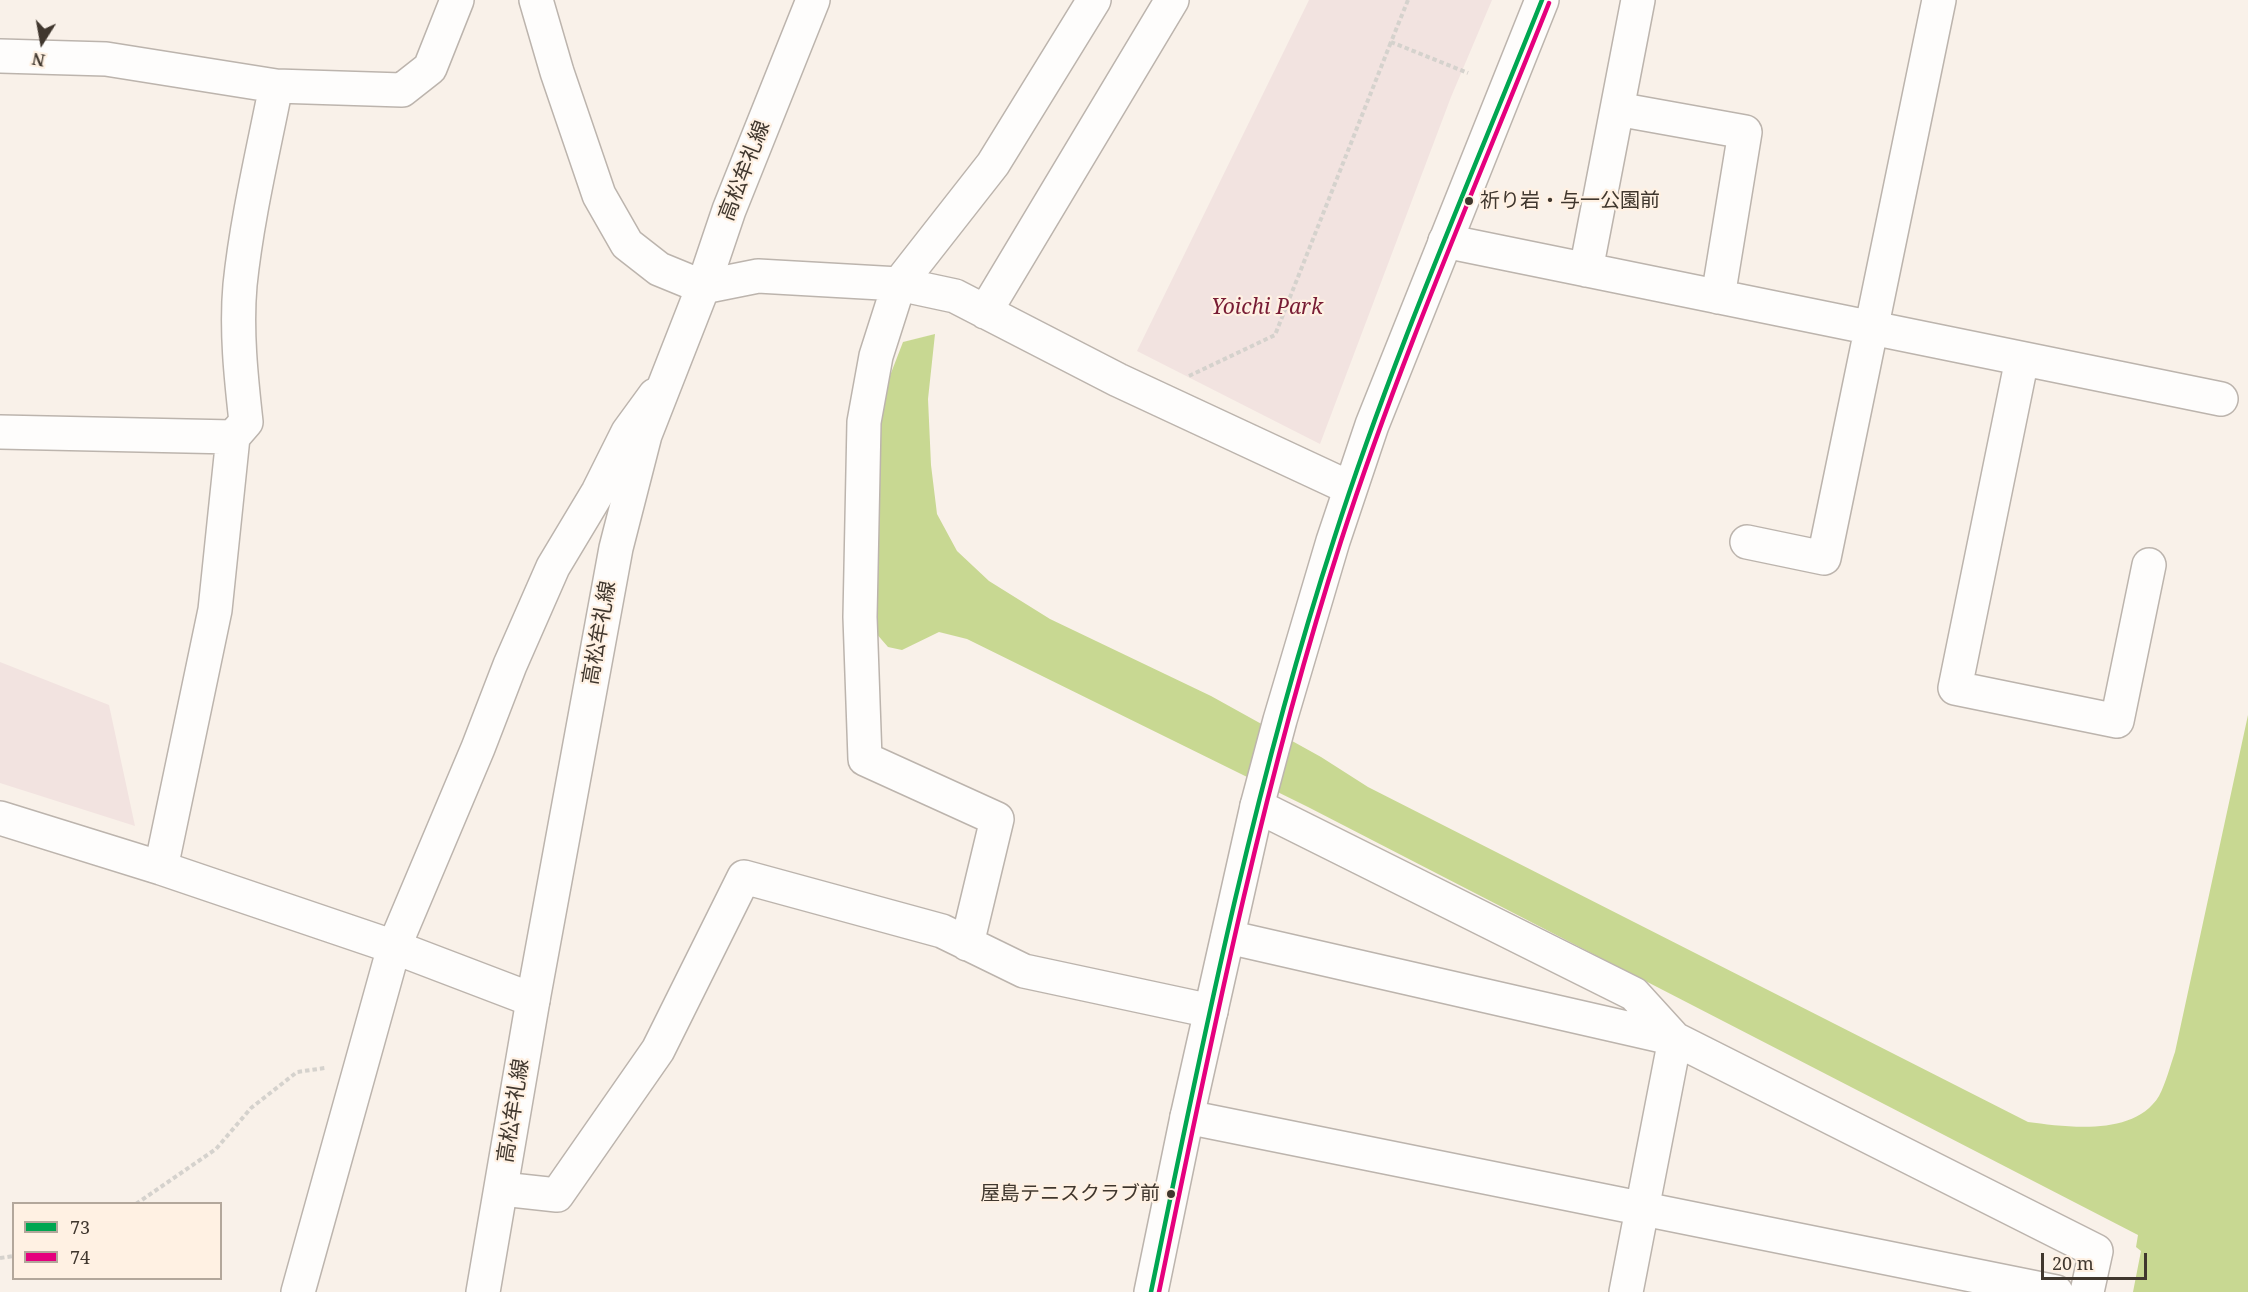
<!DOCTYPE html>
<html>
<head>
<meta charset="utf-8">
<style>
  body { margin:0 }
  #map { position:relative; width:2248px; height:1292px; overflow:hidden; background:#f9f1e9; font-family:"Noto Serif",serif }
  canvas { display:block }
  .legend { position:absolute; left:12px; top:1202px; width:210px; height:78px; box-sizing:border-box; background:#fff1e3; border:2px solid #b3a79b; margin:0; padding:8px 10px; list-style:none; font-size:18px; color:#40372e }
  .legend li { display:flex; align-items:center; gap:12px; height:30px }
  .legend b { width:30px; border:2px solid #b3a79b }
  .north { position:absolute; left:12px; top:12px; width:60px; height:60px; -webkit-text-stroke:4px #fff1e3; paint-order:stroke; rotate:191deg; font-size:16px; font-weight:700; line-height:24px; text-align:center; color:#40372e }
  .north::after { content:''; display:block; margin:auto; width:21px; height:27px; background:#40372e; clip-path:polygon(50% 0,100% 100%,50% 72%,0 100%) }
  .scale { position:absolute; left:2041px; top:1253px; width:106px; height:27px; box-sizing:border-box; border:3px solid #40372e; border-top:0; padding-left:8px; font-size:18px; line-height:21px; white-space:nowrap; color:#40372e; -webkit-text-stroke:4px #fff1e3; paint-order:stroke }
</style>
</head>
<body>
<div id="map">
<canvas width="2248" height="1292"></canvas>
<ul class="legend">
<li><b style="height:8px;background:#00a651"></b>73</li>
<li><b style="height:8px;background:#e5007d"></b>74</li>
</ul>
<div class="north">N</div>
<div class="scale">20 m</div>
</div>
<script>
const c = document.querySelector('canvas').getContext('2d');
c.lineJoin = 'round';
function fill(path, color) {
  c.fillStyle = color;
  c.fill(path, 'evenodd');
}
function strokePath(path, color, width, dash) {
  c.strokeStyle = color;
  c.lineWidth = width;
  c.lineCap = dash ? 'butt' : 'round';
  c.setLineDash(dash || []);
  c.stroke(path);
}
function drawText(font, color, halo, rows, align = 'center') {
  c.font = font + ' "Noto Serif","Noto Sans JP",serif';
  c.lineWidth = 4.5;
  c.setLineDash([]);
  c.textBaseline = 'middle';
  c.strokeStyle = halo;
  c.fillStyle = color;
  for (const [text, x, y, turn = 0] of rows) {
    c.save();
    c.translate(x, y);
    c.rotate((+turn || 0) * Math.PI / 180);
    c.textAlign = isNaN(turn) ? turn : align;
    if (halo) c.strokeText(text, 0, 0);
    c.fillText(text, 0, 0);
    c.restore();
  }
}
const green = new Path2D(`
  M1309 0H1492L1451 97 1320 444 1137 351Z
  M0 662 109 705 135 826 0 783Z`);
const water = new Path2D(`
  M935 334 928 399 931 465 937 514 957 551 989 581 1050 619 1211 696 1321 757 1368 787 2028 1122C2067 1127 2134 1137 2159 1096 2166 1083 2170 1066 2175 1052L2248 715V1292H2133L2141 1251 2136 1247 2138 1235 1308 807 967 639 939 632 902 650 888 647 875 632 876 437 886 386 903 342Z`);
const path = new Path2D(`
  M1408 0 1391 42 1468 73
  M1189 376 1275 335 1391 42
  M136 1204 216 1149 251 1108 297 1072 325 1068
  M0 1258 14 1256`);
const minor = new Path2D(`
  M536 0 557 72 599 195 627 244 659 269 703 287 758 276 899 284 993 164 1094 0
  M0 56 106 59 276 86 402 90 430 68 457 0
  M1617 109 1745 132 1718 297
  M1445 241 2221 399
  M1586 270 1638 0
  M985 312 1172 0
  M2022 359 1955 688 2117 721 2149 565
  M0 432 233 437 215 610 161 868
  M233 437 246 422C241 377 236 330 240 285 247 218 263 152 276 86
  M1747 542 1824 558 1939 0
  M1257 806 1634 994 1675 1039 1626 1292
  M0 818 161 868 394 947 533 1000
  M1228 937 1675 1039 2096 1251 2087 1292
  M967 944 997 819 865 759 860 617 864 422 876 356 899 284 955 296 1118 380 1350 488
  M1187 1117 2056 1292
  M502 1189 557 1195 658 1050 744 877 942 931 1024 971 1211 1011
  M298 1292 394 947 478 748 510 665 553 567 598 492 628 432 655 395`);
const tertiary = new Path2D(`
  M1151 1292 1187 1117 1257 806 1280 720 1333 541 1372 425 1542 0`);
const primary = new Path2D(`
  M483 1292 533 1000 616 548 645 435 703 287 729 210 813 0`);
const bus1 = new Path2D(`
  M1151 1292C1203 1039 1254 785 1334 539 1392 357 1471 178 1542 0`);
const bus2 = new Path2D(`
  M1159 1292C1211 1040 1262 786 1341 541 1400 358 1478 181 1549 3`);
const markers = [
  [1469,201,5,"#40372e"],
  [1171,1194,5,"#40372e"]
];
const busNames = [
  ["祈り岩・与一公園前",1480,201],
  ["屋島テニスクラブ前",1160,1194,"right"]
];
const streetNames = [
  ["高松牟礼線",745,171,-69],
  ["高松牟礼線",600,633,-80],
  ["高松牟礼線",514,1111,-81]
];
const parkNames = [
  ["Yoichi Park",1267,308]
];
fill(green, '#f2e3e0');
fill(water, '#c8d892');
strokePath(minor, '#bcb4ad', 36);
strokePath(tertiary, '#bcb4ad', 36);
strokePath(primary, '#bcb4ad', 36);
strokePath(path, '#d5d2cd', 4, [4.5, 3]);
strokePath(minor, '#fefdfc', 33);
strokePath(tertiary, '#fefdfc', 33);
strokePath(primary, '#fefdfc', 33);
strokePath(bus1, '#00a651', 4.5);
strokePath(bus2, '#e5007d', 4.5);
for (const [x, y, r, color] of markers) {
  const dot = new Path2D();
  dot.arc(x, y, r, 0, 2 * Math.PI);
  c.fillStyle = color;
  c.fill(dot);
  strokePath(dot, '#fff1e3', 2);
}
drawText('20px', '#40372e', '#fff1e3', busNames, 'left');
drawText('21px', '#40372e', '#fff1e3', streetNames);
drawText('italic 21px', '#781c34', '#fff1e3', parkNames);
</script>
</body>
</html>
